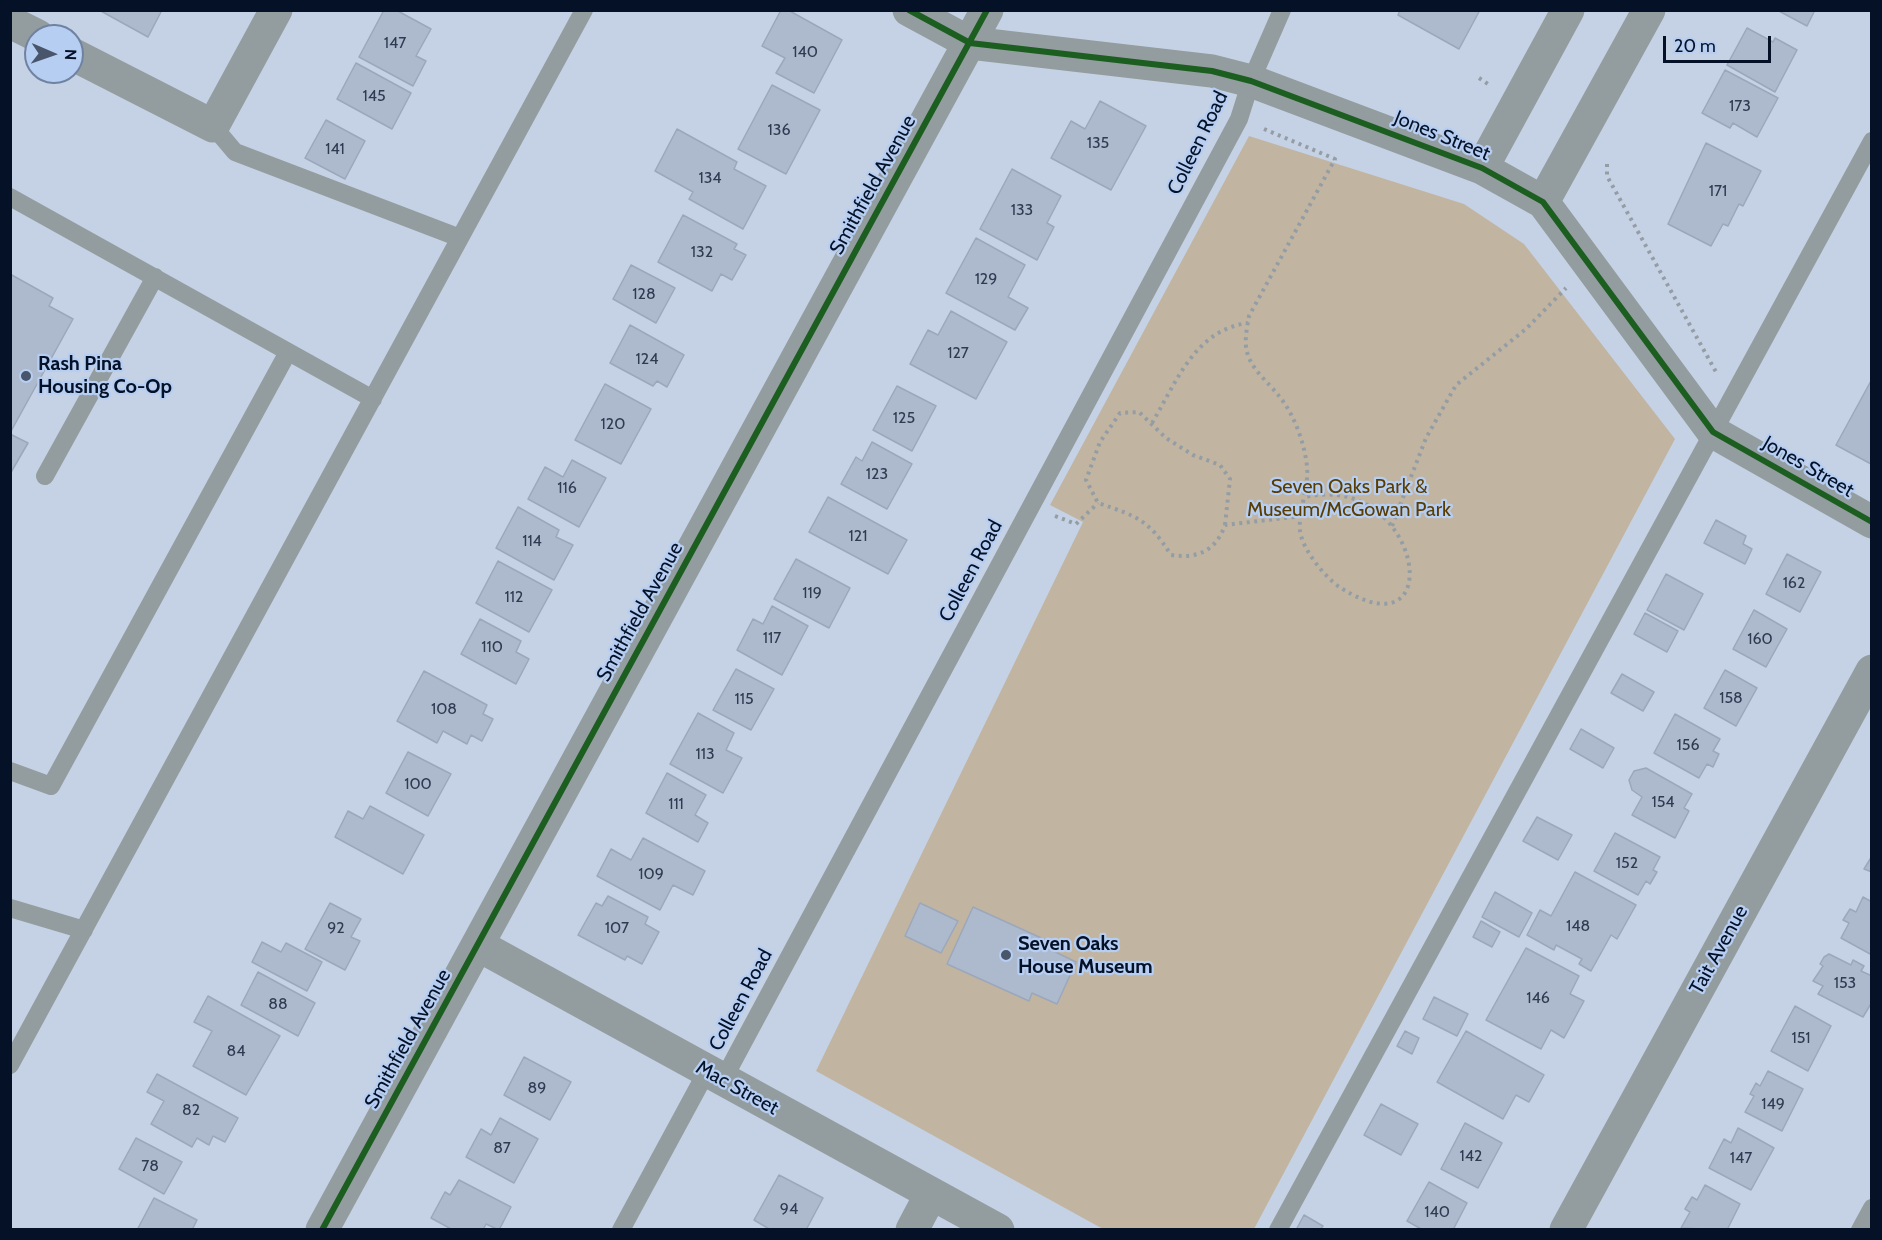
<!DOCTYPE html>
<html>
<head>
<meta charset="utf-8">
<style>
  body { margin:0 }
  #map { position:relative; width:1882px; height:1240px; overflow:hidden; background:#c5d2e5; font-family:Cabin,sans-serif }
  canvas { display:block }
  .frame { position:absolute; inset:0; border:12px solid #051127; pointer-events:none }
  .north { position:absolute; left:24px; top:24px; width:60px; height:60px; box-sizing:border-box; background:#b7cef3; border:2px solid #7082a1; border-radius:50%; rotate:92deg; font-size:16px; font-weight:700; line-height:24px; text-align:center; color:#051127 }
  .north::after { content:''; display:block; margin:auto; width:21px; height:27px; background:#48556a; clip-path:polygon(50% 0,100% 100%,50% 72%,0 100%) }
  .scale { position:absolute; left:1663px; top:36px; width:108px; height:27px; box-sizing:border-box; border:3px solid #051127; border-top:0; padding-left:8px; font-size:18px; line-height:21px; white-space:nowrap; color:#051127; -webkit-text-stroke:4px #b7cef3; paint-order:stroke }
</style>
</head>
<body>
<div id="map">
<canvas width="1882" height="1240"></canvas>
<div class="frame"></div>
<div class="north">N</div>
<div class="scale">20 m</div>
</div>
<script>
const c = document.querySelector('canvas').getContext('2d');
c.lineJoin = 'round';
function fill(path, color) {
  c.fillStyle = color;
  c.fill(path, 'evenodd');
}
function strokePath(path, color, width, dash) {
  c.strokeStyle = color;
  c.lineWidth = width;
  c.lineCap = dash ? 'butt' : 'round';
  c.setLineDash(dash || []);
  c.stroke(path);
}
function drawText(font, color, halo, rows, align = 'center') {
  c.font = font + ' Cabin,sans-serif';
  c.lineWidth = 4.5;
  c.setLineDash([]);
  c.textBaseline = 'middle';
  c.strokeStyle = halo;
  c.fillStyle = color;
  for (const [text, x, y, turn = 0] of rows) {
    c.save();
    c.translate(x, y);
    c.rotate((+turn || 0) * Math.PI / 180);
    c.textAlign = isNaN(turn) ? turn : align;
    if (halo) c.strokeText(text, 0, 0);
    c.fillText(text, 0, 0);
    c.restore();
  }
}
const green = new Path2D(`
  M1249 136 1464 204 1524 244 1675 439 1254 1229H1103L816 1071 1083 522 1050 505Z`);
const building = new Path2D(`
  M99 10H162L148 37Z
  M384 10H396L431 29 416 56 426 61 413 86 359 57Z
  M781 10H788L842 40 814 93 776 73 785 58 762 46Z
  M1400 10H1480L1459 49 1398 15Z
  M1777 10H1815L1807 26Z
  M1747 28 1773 42 1775 38 1797 50 1775 92 1727 65Z
  M356 63 411 93 392 129 337 99Z
  M1725 70 1778 98 1757 137 1733 123 1730 128 1702 113Z
  M772 85 820 110 786 174 738 149Z
  M1100 101 1146 126 1111 190 1051 158 1071 121 1085 129Z
  M326 120 365 141 345 179 305 158Z
  M677 129 737 162 734 169 766 186 743 229 689 199 693 192 655 171Z
  M1706 143 1761 171 1743 206 1739 204 1728 226 1723 224 1711 246 1668 224Z
  M1012 169 1061 196 1047 223 1054 227 1037 260 980 229Z
  M683 215 737 244 734 249 746 255 732 280 721 274 712 291 658 262Z
  M976 238 1025 265 1008 297 1028 308 1015 330 946 293Z
  M631 265 675 288 656 323 613 299Z
  M10 274 53 298 49 306 73 319 10 433Z
  M951 311 1007 342 976 399 910 364 928 330 938 335Z
  M630 325 684 355 667 387 657 381 653 386 610 363Z
  M1872 379V463L1871 464 1836 445Z
  M605 384 651 409 621 464 575 440Z
  M897 386 936 406 912 451 873 430Z
  M10 434 28 443 10 474Z
  M872 442 912 464 887 509 841 484 856 457 862 461Z
  M572 460 606 478 579 527 528 499 545 467 563 477Z
  M828 497 907 540 888 574 809 532Z
  M518 507 559 530 556 537 573 545 554 580 496 548Z
  M1716 520 1746 536 1743 544 1752 549 1745 564 1704 543Z
  M1787 554 1821 572 1800 612 1766 594Z
  M796 559 850 588 829 628 774 599Z
  M498 561 552 590 529 632 476 603Z
  M1666 574 1703 594 1684 630 1647 610Z
  M772 606 808 626 782 675 737 650 753 619 763 624Z
  M1754 610 1787 629 1766 667 1733 649Z
  M1645 613 1678 631 1667 652 1634 634Z
  M480 619 521 641 516 652 529 659 516 684 461 654Z
  M736 669 774 689 751 730 713 710Z
  M1725 670 1757 688 1736 726 1704 708Z
  M424 671 487 705 483 714 493 719 482 741 471 735 467 744 443 731 437 743 397 721Z
  M1622 674 1654 692 1643 711 1611 693Z
  M698 713 734 733 726 750 742 758 723 793 670 764Z
  M1675 714 1720 739 1713 751 1719 754 1713 767 1707 764 1699 778 1654 753Z
  M1581 729 1614 748 1603 768 1570 749Z
  M408 752 451 774 428 816 386 793Z
  M1646 768 1692 794 1684 808 1689 811 1675 838 1632 815 1642 797 1632 790 1629 780 1634 771Z
  M667 773 706 795 695 815 708 823 698 842 646 813Z
  M370 806 424 835 403 874 335 837 348 811 363 819Z
  M1537 817 1572 835 1558 860 1523 841Z
  M1615 833 1660 857 1653 870 1657 872 1650 884 1646 881 1638 895 1594 871Z
  M643 838 705 871 693 895 673 885 660 910 597 876 611 849 631 860Z
  M1872 856V872L1864 869Z
  M1575 872 1636 905 1617 939 1611 935 1591 971 1579 964 1582 959 1556 945 1554 950 1527 935 1540 910 1551 916Z
  M1495 892 1532 913 1519 937 1482 917Z
  M608 896 648 917 645 924 659 932 642 964 627 956 625 960 578 935 596 903 602 906Z
  M1863 897 1872 902V955L1841 938 1849 923 1843 920 1850 909 1856 912Z
  M330 903 361 919 351 937 360 941 345 970 305 949Z
  M920 903 958 921 941 953 905 936Z
  M973 907 1048 941 1045 947 1076 962 1057 1004 1032 993 1029 1001 947 964Z
  M1481 921 1500 932 1492 947 1473 937Z
  M262 942 281 952 286 943 322 962 307 991 252 962Z
  M1526 948 1579 976 1570 994 1584 1001 1564 1038 1551 1030 1541 1049 1486 1020Z
  M1829 954 1851 965 1853 960 1864 966 1861 971 1872 976V1002L1863 1017 1818 994 1823 986 1813 981 1823 966 1820 964 1824 957Z
  M258 972 315 1003 298 1036 241 1005Z
  M208 996 280 1036 246 1095 193 1066 212 1031 194 1022Z
  M1434 997 1468 1014 1457 1036 1423 1019Z
  M1795 1006 1831 1026 1808 1071 1771 1051Z
  M1405 1031 1419 1038 1412 1054 1397 1046Z
  M1466 1031 1544 1075 1529 1102 1516 1095 1503 1119 1437 1082Z
  M524 1057 571 1082 550 1120 504 1095Z
  M1768 1071 1803 1089 1782 1131 1745 1112 1754 1096 1750 1094 1756 1083 1760 1086Z
  M157 1074 238 1118 225 1142 213 1136 209 1145 197 1138 192 1147 151 1124 164 1101 147 1092Z
  M1381 1104 1418 1124 1401 1155 1364 1135Z
  M500 1118 538 1139 514 1183 466 1157 481 1129 491 1135Z
  M1465 1123 1502 1143 1478 1188 1441 1169Z
  M1738 1128 1774 1148 1751 1190 1709 1168 1724 1139 1731 1143Z
  M136 1138 182 1162 164 1194 119 1169Z
  M779 1175 823 1198 806 1230H771L754 1220Z
  M459 1180 511 1207 499 1230 486 1224 483 1230H453L431 1218 445 1192 450 1195Z
  M1429 1182 1467 1203 1453 1230H1423L1407 1221Z
  M1705 1185 1740 1204 1727 1230 1681 1228 1690 1212 1685 1209 1692 1197 1697 1200Z
  M154 1198 197 1220 192 1230H137Z
  M1304 1215 1323 1226 1320 1230H1296Z`);
const path = new Path2D(`
  M1479 78 1488 84
  M1264 129 1335 159 1249 316C1247 327 1244 342 1247 352 1251 369 1269 383 1279 396 1294 414 1305 444 1307 467 1309 488 1298 512 1300 530 1301 548 1326 579 1341 588 1452 658 1420 471 1306 497
  M1607 164V176L1716 372
  M1152 423C1177 381 1195 330 1248 323
  M1055 516 1076 524 1098 503
  M1225 525 1230 479 1220 465 1193 455 1166 438 1139 412 1120 413 1100 442 1086 480 1098 503C1137 516 1149 520 1171 555 1197 559 1216 551 1225 525L1302 516
  M1392 526 1426 438 1456 385 1526 329 1566 288`);
const lane = new Path2D(`
  M213 126 235 152 460 238
  M10 197 373 399
  M45 476 155 277
  M10 771 51 786 288 352
  M10 908 84 930
  M10 1065 584 10
  M723 1080 1239 119 1251 81 1282 10
  M621 1230 707 1071
  M1278 1230 1872 141
  M1860 1230 1872 1208`);
const street = new Path2D(`
  M909 10 970 43 1212 71 1251 81 1482 168 1543 202 1713 432 1872 522
  M10 22 38 36
  M72 54 213 126 276 10
  M1482 168 1568 10
  M1543 202 1649 10
  M478 945 998 1230
  M322 1230 987 10
  M912 1230 931 1194
  M1566 1230 1872 671`);
const cycleway = new Path2D(`
  M909 10 970 43 1212 71 1251 81 1482 168 1543 202 1713 432 1872 522
  M322 1230 987 10`);
const markers = [
  [26,376,6,"#48556a"],
  [1006,955,6,"#48556a"]
];
const numberNames = [
  ["147",395,43],
  ["140",805,52],
  ["145",374,96],
  ["173",1740,106],
  ["136",779,130],
  ["135",1098,143],
  ["141",335,149],
  ["134",710,178],
  ["171",1718,191],
  ["133",1022,210],
  ["132",702,252],
  ["129",986,279],
  ["128",644,294],
  ["127",958,353],
  ["124",647,359],
  ["125",904,418],
  ["120",613,424],
  ["123",877,474],
  ["116",567,488],
  ["121",858,536],
  ["114",532,541],
  ["162",1794,583],
  ["119",812,593],
  ["112",514,597],
  ["117",772,638],
  ["160",1760,639],
  ["110",492,647],
  ["158",1731,698],
  ["115",744,699],
  ["108",444,709],
  ["156",1688,745],
  ["113",705,754],
  ["100",418,784],
  ["154",1663,802],
  ["111",676,804],
  ["152",1627,863],
  ["109",651,874],
  ["148",1578,926],
  ["92",336,928],
  ["107",617,928],
  ["153",1845,983],
  ["146",1538,998],
  ["88",278,1004],
  ["151",1801,1038],
  ["84",236,1051],
  ["89",537,1088],
  ["149",1773,1104],
  ["82",191,1110],
  ["87",502,1148],
  ["142",1471,1156],
  ["147",1741,1158],
  ["78",150,1166],
  ["94",789,1209],
  ["140",1437,1212]
];
const streetNames = [
  ["Jones Street",1442,136,22],
  ["Colleen Road",1198,143,-64],
  ["Smithfield Avenue",873,185,-61],
  ["Jones Street",1808,467,30],
  ["Colleen Road",971,571,-62],
  ["Smithfield Avenue",640,612,-61],
  ["Tait Avenue",1719,950,-61],
  ["Colleen Road",741,1000,-62],
  ["Smithfield Avenue",408,1039,-61],
  ["Mac Street",737,1088,29]
];
const poiNames = [
  ["Rash Pina",38,364],
  ["Housing Co-Op",38,387],
  ["Seven Oaks",1018,944],
  ["House Museum",1018,967]
];
const parkNames = [
  ["Seven Oaks Park &",1349,487],
  ["Museum/McGowan Park",1349,510]
];
fill(green, '#c1b5a2');
fill(building, '#adbace');
strokePath(building, '#9ba7bb', 1.5);
strokePath(path, '#959da4', 4, [3, 4.5]);
strokePath(lane, '#939c9e', 18);
strokePath(street, '#939c9e', 33);
strokePath(cycleway, '#1b5e20', 6);
for (const [x, y, r, color] of markers) {
  const dot = new Path2D();
  dot.arc(x, y, r, 0, 2 * Math.PI);
  c.fillStyle = color;
  c.fill(dot);
  strokePath(dot, '#b7cef3', 2);
}
drawText('16px', '#2f3b51', null, numberNames);
drawText('20px', '#051127', '#b7cef3', streetNames);
drawText('bold 20px', '#051127', '#b7cef3', poiNames, 'left');
drawText('20px', '#593d00', '#b7cef3', parkNames);
</script>
</body>
</html>
